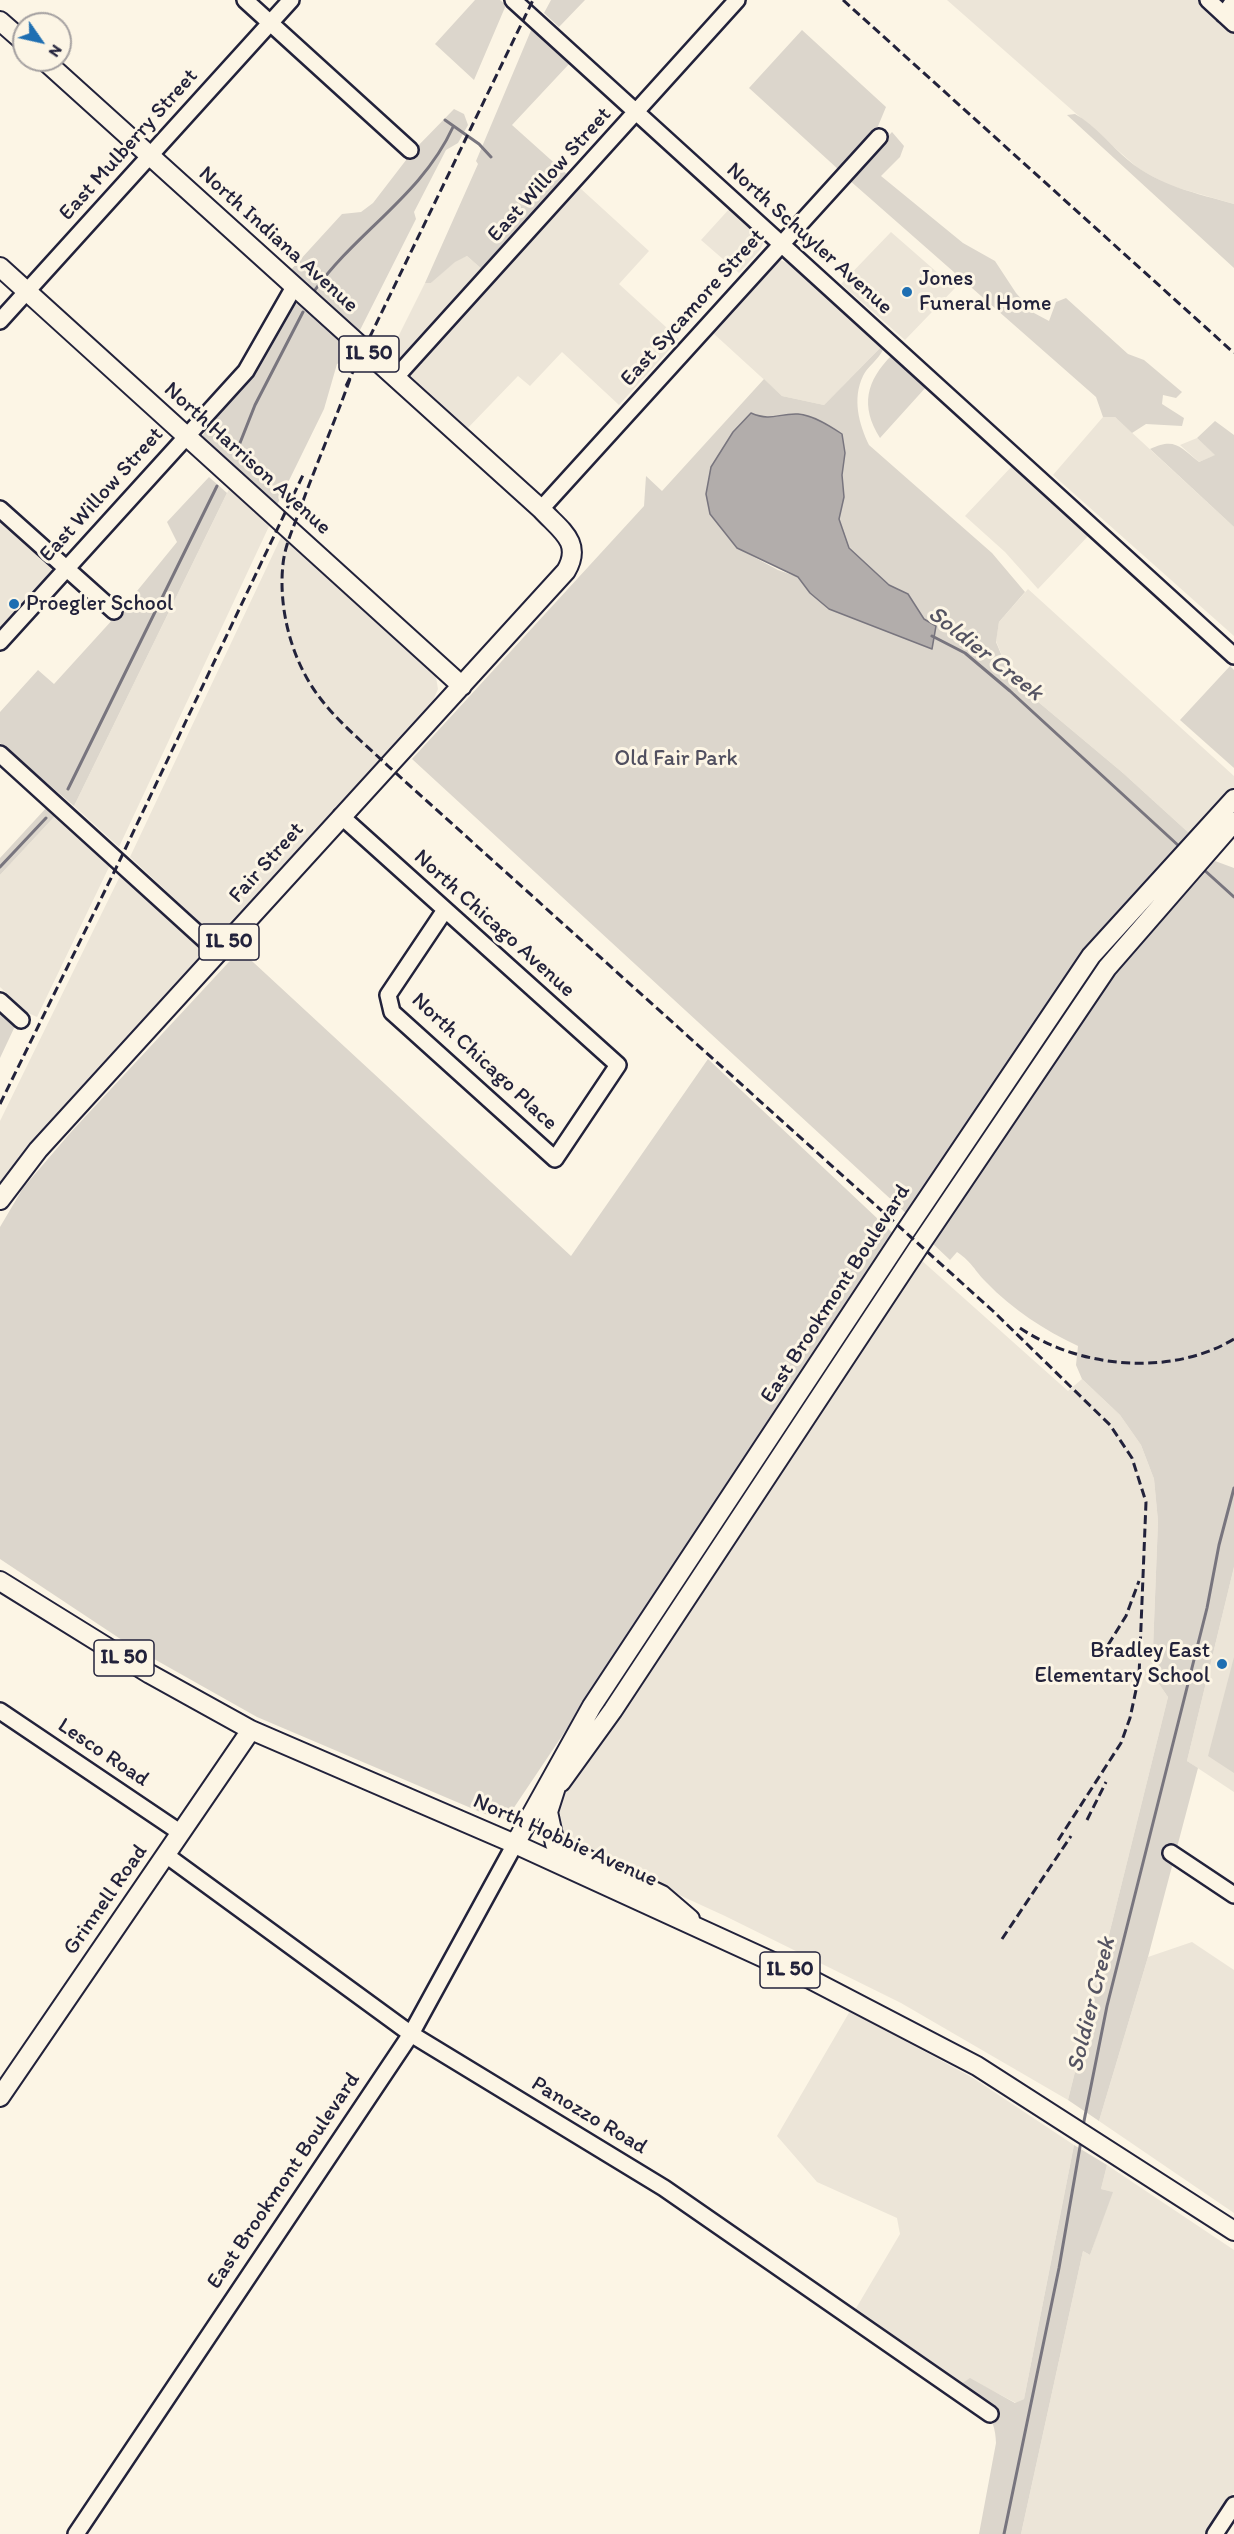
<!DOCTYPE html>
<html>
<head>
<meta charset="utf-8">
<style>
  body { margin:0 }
  #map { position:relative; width:1234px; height:2534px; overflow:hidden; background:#fcf5e5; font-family:Itim,sans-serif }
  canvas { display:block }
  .north { position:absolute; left:12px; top:12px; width:60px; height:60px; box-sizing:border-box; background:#fcf5e5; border:2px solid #a5a1a1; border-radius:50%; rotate:124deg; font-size:16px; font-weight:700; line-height:24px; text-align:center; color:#22223b }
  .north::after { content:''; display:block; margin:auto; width:21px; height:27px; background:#1f6fb2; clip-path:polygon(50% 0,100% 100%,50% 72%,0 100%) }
</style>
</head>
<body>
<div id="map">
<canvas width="1234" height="2534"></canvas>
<div class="north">N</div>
</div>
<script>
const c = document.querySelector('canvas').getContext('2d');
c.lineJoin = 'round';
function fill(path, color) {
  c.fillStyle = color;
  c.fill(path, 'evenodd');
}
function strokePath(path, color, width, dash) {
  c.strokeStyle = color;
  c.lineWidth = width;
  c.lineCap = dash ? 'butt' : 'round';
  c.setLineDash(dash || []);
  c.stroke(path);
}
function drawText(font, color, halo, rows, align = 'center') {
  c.font = font + ' Itim,sans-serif';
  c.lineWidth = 6;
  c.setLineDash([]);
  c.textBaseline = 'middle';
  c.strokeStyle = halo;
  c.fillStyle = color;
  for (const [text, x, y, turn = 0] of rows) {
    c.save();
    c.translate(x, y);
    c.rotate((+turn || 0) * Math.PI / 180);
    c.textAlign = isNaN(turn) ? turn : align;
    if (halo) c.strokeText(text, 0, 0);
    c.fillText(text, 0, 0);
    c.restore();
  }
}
const built = new Path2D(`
  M947 0H1200L1234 31V204L1168 185 1139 169Z
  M580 188 649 251 619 284 679 339 619 405 562 352 530 386 518 376 464 432 406 378 407 375Z
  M731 207 764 241 760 250 739 273 701 240Z
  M891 232 955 288 905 340 841 284Z
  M467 256 484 271 395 367 386 361 425 283H431L455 261Z
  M780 260 792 265 882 346 824 405 782 396 713 333Z
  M1103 417H1115L1234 527V636L1053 475Z
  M1197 438 1216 455 1199 462 1180 445Z
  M1014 464 1091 533 1038 589 1005 552 965 516Z
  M231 485 271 522 119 847 74 806Z
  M0 516 57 568 0 636Z
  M283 533 435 671 438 689 429 710 226 932 220 935 206 928 130 857Z
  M1028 589 1234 776V790L1190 834 1123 773 1012 680 996 641 999 622Z
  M55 816 110 865 37 1017 28 1013 0 987V875Z
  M121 874 202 949 201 958 0 1184V1121Z
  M920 1259 1068 1391 1082 1379 1120 1415 1141 1445 1154 1479 1158 1521 1152 1674 1168 1697 1068 2100 901 2003 725 1916 568 1844 560 1837 555 1820 558 1803Z
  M1234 1567V1792L1187 1761Z
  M1192 1942 1234 1970V2213L1099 2121 1148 1957Z
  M850 2011 973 2078 1074 2145 1024 2399 1016 2403 970 2379 961 2384 855 2310 900 2234 897 2218 817 2182 777 2136Z
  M1107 2165 1234 2250V2492L1207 2534H1021L1083 2251 1090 2255 1112 2192 1101 2189Z`);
const green = new Path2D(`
  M475 0H500L506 5 474 80 435 44Z
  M551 0H585L559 27 544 13Z
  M532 28 570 63 512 125 570 177 484 271 467 256 455 262 431 283H425L478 164 476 161Z
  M802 30 886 107 876 131 839 170 749 88Z
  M454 109 464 114 468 125 458 143 446 150 414 212 416 219 357 336 288 273 342 214 361 212 373 203 413 151Z
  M1075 114C1095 125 1110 145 1128 160 1159 186 1196 193 1234 204V268L1067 115Z
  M892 132 904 146 900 157 881 176 963 243 995 261 1016 293 1034 313 1049 321 1056 302 1066 298 1128 354 1144 360 1182 392 1176 398 1163 395 1162 404 1184 418 1182 426 1146 424 1132 433 1115 417H1103L1096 397 848 179Z
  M296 303 301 304 352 348 348 359 337 364 324 409 277 505 202 437 207 428 252 379 287 312Z
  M882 346 883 350C878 360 867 367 863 376 852 399 859 424 869 445L992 553 1025 592 999 622 996 642 1012 680 1123 773 1190 834 909 1216 412 759 644 506 646 476 662 491 764 379 782 396 824 405ZM751 413 845 453 842 475 844 497 839 519 849 548 889 585 908 594 924 619 936 626 932 648 829 609 810 593 798 577 778 570 737 548 711 514V467L733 432Z
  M892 355 927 386 880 438C860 406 866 381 892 355Z
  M1215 421 1234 435V527L1150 449C1175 437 1180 447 1199 462L1215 455 1197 438Z
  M209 477 227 493 74 806 0 743V712L38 670 54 684 124 607 177 542 167 522Z
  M1230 666 1234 670V768L1180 720Z
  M47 807 55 816 0 875V858Z
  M1215 861 1234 868V1567L1187 1761 1198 1768 1148 1957 1099 2121 1068 2100 1168 1697 1152 1674 1158 1521 1154 1479 1141 1445 1120 1415 1082 1379 1076 1365 1078 1346C1044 1330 1013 1310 986 1282 974 1270 973 1263 957 1252L950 1260 932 1243 1091 1006 1119 970Z
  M240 950 571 1256 708 1059 897 1237 513 1809 503 1819 485 1814 257 1717 131 1646 0 1559V1227L23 1188 71 1132Z
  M0 1006 16 1024 0 1058Z
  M1234 1657V1773L1208 1756Z
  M1074 2145 1107 2165 1101 2189 1113 2192 1090 2255 1083 2251 1021 2534H979L996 2443C996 2416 980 2401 961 2384L970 2378 1015 2403 1024 2399Z`);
const water = new Path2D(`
  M751 413C772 422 778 413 798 414 813 415 830 426 842 434L845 453 842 475 844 497 839 519 849 548 889 585 908 594 924 619 936 626 932 649 829 609 810 593 798 577 737 548 710 514 706 494 711 467 733 432Z`);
const stream = new Path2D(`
  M445 120 479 144 491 157
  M315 290C357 231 422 195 453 127
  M236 453 255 405 303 312
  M932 636 965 653 1010 691 1180 847
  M68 789 217 486
  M0 867 46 818
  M1202 868 1234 897
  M1083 2126 1107 2006 1207 1608 1219 1545 1234 1488
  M1004 2534 1059 2268 1081 2141`);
const minor = new Path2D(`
  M245 0 410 150
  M513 0 1234 656
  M1208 0 1234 24
  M1224 15 1234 0
  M0 321 291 0
  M395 378 737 0
  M0 509 114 611
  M541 509 879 137
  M0 642 246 371 294 287
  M0 754 219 953
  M341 816 618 1065 555 1159 392 1012 388 995 445 910
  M0 1001 21 1020
  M0 1711 181 1833
  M1171 1853 1234 1895
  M166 1855 411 2034 664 2188 990 2414
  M76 2534 411 2034 515 1844
  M1215 2534 1234 2505`);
const major = new Path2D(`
  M0 21 24 42
  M0 267 462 686
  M0 1200 38 1150 566 571C583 542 560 530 541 509L44 60
  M0 1581 150 1674 251 1730 515 1844 810 1979 977 2066 1234 2231
  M561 1782 613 1710 920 1245 1107 968 1234 822
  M556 1787 548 1812 555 1844 662 1895 690 1919
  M515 1844 592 1706 905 1232 1091 956 1234 799
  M0 2097 251 1730`);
const rail = new Path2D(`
  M843 0 1234 353
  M350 379C334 424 315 467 299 512 293 529 285 545 283 564 278 609 292 662 320 698 339 723 365 744 388 766L993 1311 1110 1425 1132 1458 1146 1502 1139 1676 1130 1718 1121 1743 1057 1842
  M346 386 533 0
  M0 1104 119 862 303 475
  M1020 1328C1079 1368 1171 1377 1234 1339
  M1108 1645 1126 1616 1139 1581
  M1087 1820 1106 1782
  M1002 1939 1071 1836`);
const markers = [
  [907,292,6,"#1f6fb2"],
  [14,604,6,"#1f6fb2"],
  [1222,1664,6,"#1f6fb2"]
];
const shields = [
  [369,354,60],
  [229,942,60],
  [124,1658,60],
  [790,1970,60]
];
const shieldNames = [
  ["IL 50",369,354],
  ["IL 50",229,942],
  ["IL 50",124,1658],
  ["IL 50",790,1970]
];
const streetNames = [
  ["East Mulberry Street",129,145,-48],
  ["East Willow Street",550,175,-48],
  ["North Schuyler Avenue",809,239,42],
  ["North Indiana Avenue",278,240,42],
  ["East Sycamore Street",693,308,-48],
  ["North Harrison Avenue",247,459,42],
  ["East Willow Street",102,495,-48],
  ["Fair Street",267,863,-48],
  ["North Chicago Avenue",494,924,42],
  ["North Chicago Place",484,1062,43],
  ["East Brookmont Boulevard",836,1294,-57],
  ["Lesco Road",103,1753,34],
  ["North Hobbie Avenue",565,1841,24],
  ["Grinnell Road",106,1900,-55],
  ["Panozzo Road",589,2116,31],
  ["East Brookmont Boulevard",284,2181,-56]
];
const poiNames = [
  ["Jones",919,279],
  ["Funeral Home",919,304],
  ["Proegler School",26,604],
  ["Bradley East",1210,1651,"right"],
  ["Elementary School",1210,1676,"right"]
];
const parkNames = [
  ["Old Fair Park",676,759]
];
const waterNames = [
  ["Soldier Creek",985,654,38],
  ["Soldier Creek",1092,2005,-76]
];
fill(built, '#ece5d8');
fill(green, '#dcd6cc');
fill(water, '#b2adab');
strokePath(water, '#78757e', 1.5);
strokePath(stream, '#78757e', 3);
strokePath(minor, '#22223b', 20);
strokePath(major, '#22223b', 22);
strokePath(minor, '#fcf5e5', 15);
strokePath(major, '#fcf5e5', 18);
strokePath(rail, '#22223b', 3, [9, 4.5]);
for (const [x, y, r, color] of markers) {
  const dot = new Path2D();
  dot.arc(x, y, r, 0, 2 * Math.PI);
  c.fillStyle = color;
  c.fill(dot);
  strokePath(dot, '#fcf5e5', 2);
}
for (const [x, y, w] of shields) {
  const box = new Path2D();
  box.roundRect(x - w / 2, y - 18, w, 36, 4.5);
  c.fillStyle = '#fcf5e5';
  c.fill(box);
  strokePath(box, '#22223b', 1.5);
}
drawText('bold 21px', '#22223b', null, shieldNames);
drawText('22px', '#22223b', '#fcf5e5', streetNames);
drawText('22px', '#22223b', '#fcf5e5', poiNames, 'left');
drawText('22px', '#504f5f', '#fcf5e5', parkNames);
drawText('italic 24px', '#545362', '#fcf5e5', waterNames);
</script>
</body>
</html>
